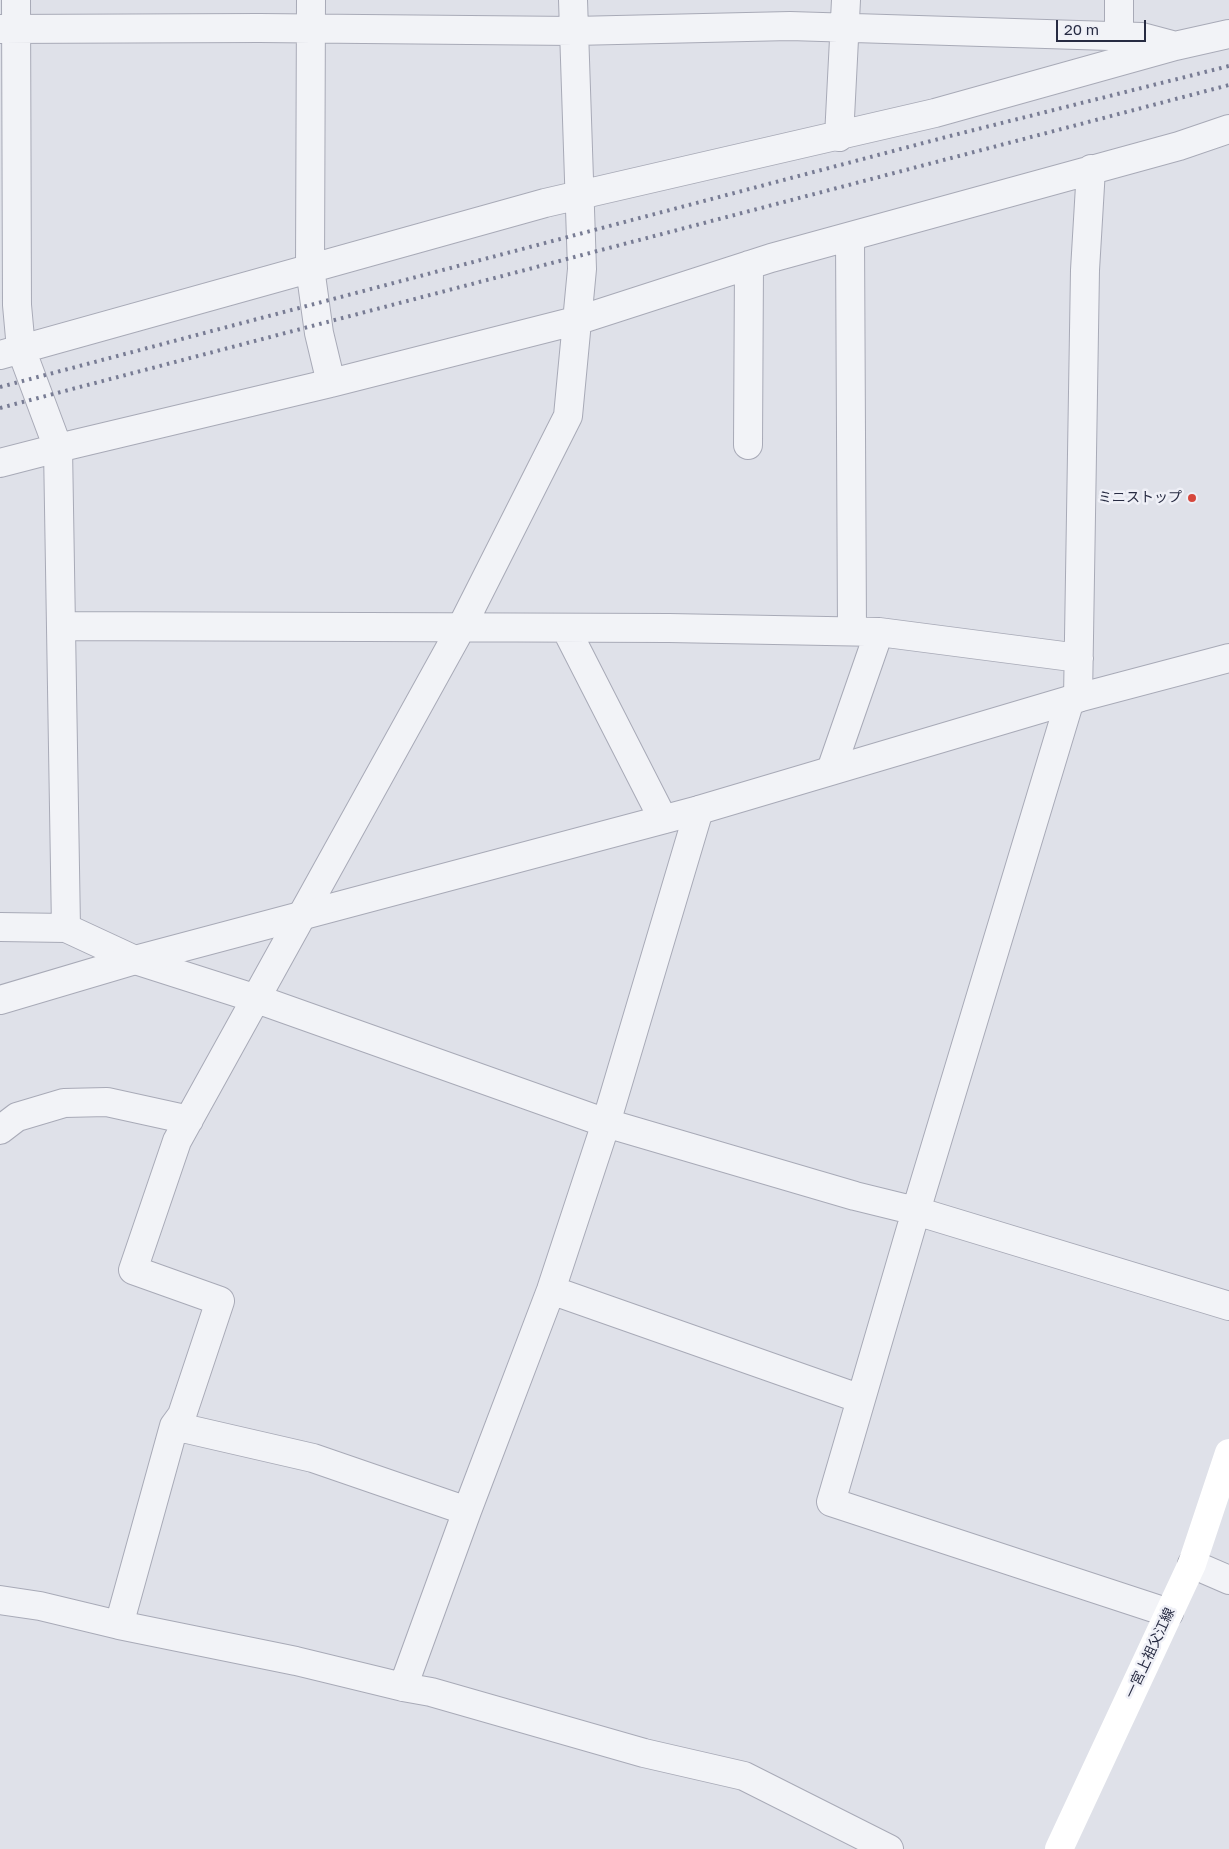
<!DOCTYPE html>
<html>
<head>
<meta charset="utf-8">
<style>
  body { margin:0 }
  #map { position:relative; width:1229px; height:1849px; overflow:hidden; background:#dfe1e9; font-family:"Golos Text",sans-serif }
  canvas { display:block }
  .scale { position:absolute; left:1056px; top:20px; width:90px; height:22px; box-sizing:border-box; border:2px solid #272b42; border-top:0; padding-left:6px; font-size:15px; line-height:18px; white-space:nowrap; color:#272b42; -webkit-text-stroke:4px #eff0f7; paint-order:stroke }
</style>
</head>
<body>
<div id="map">
<canvas width="1229" height="1849"></canvas>
<div class="scale">20 m</div>
</div>
<script>
const c = document.querySelector('canvas').getContext('2d');
c.lineJoin = 'round';
function strokePath(path, color, width, dash) {
  c.strokeStyle = color;
  c.lineWidth = width;
  c.lineCap = dash ? 'butt' : 'round';
  c.setLineDash(dash || []);
  c.stroke(path);
}
function drawText(font, color, halo, rows, align = 'center') {
  c.font = font + ' "Golos Text","Noto Sans JP",sans-serif';
  c.lineWidth = 5;
  c.setLineDash([]);
  c.textBaseline = 'middle';
  c.strokeStyle = halo;
  c.fillStyle = color;
  for (const [text, x, y, turn = 0] of rows) {
    c.save();
    c.translate(x, y);
    c.rotate((+turn || 0) * Math.PI / 180);
    c.textAlign = isNaN(turn) ? turn : align;
    if (halo) c.strokeText(text, 0, 0);
    c.fillText(text, 0, 0);
    c.restore();
  }
}
const minor = new Path2D(`
  M16 0 17 305 21 349 58 448 66 928
  M311 0 310 268 319 333 331 383
  M0 29 259 28 574 31 790 26 1142 37 1172 45
  M1119 36V0
  M839 137 846 0
  M850 237 852 631
  M0 355 545 203 935 113 1175 46 1229 34
  M748 445 749 265
  M0 463 58 448 331 383 579 320 771 258 1179 146 1229 129
  M61 626 669 628 879 632 1079 658
  M566 629 663 819
  M1078 698 1085 270 1091 169
  M1070 700 916 1211 831 1502 1169 1613
  M831 770 879 632
  M0 927 66 928 135 960 257 999 606 1123 855 1196 916 1211 1229 1306
  M0 1130 17 1117 64 1103 107 1102 189 1120
  M551 1290 861 1399
  M174 1426 313 1458 467 1511
  M1192 1564 1229 1580
  M0 1600 40 1606 119 1625 296 1661 403 1687 431 1692 644 1753 744 1776 889 1849
  M119 1625 174 1426 182 1415 220 1301 133 1270 177 1141 461 628 568 416 582 269 573 0
  M403 1687 467 1511 551 1290 606 1123 699 810`);
const tertiary = new Path2D(`
  M0 1000 135 960 699 810 1070 700 1229 658`);
const secondary = new Path2D(`
  M1059 1849 1192 1564 1229 1453`);
const rail = new Path2D(`
  M0 387 950 136 1229 66
  M0 408 1229 85`);
const markers = [
  [1192,498,5,"#d6473c"]
];
const poiNames = [
  ["ミニストップ",1182,498]
];
const streetNames = [
  ["一宮上祖父江線",1150,1653,-65]
];
strokePath(minor, '#a8aab7', 30);
strokePath(tertiary, '#a8aab7', 30);
strokePath(minor, '#f2f3f7', 28);
strokePath(tertiary, '#f2f3f7', 28);
strokePath(secondary, '#fff', 28);
strokePath(rail, '#787c94', 4, [2.5, 5]);
for (const [x, y, r, color] of markers) {
  const dot = new Path2D();
  dot.arc(x, y, r, 0, 2 * Math.PI);
  c.fillStyle = color;
  c.fill(dot);
  strokePath(dot, '#eff0f7', 2);
}
drawText('14px', '#272b42', '#eff0f7', poiNames, 'right');
drawText('14px', '#272b42', '#eff0f7', streetNames);
</script>
</body>
</html>
